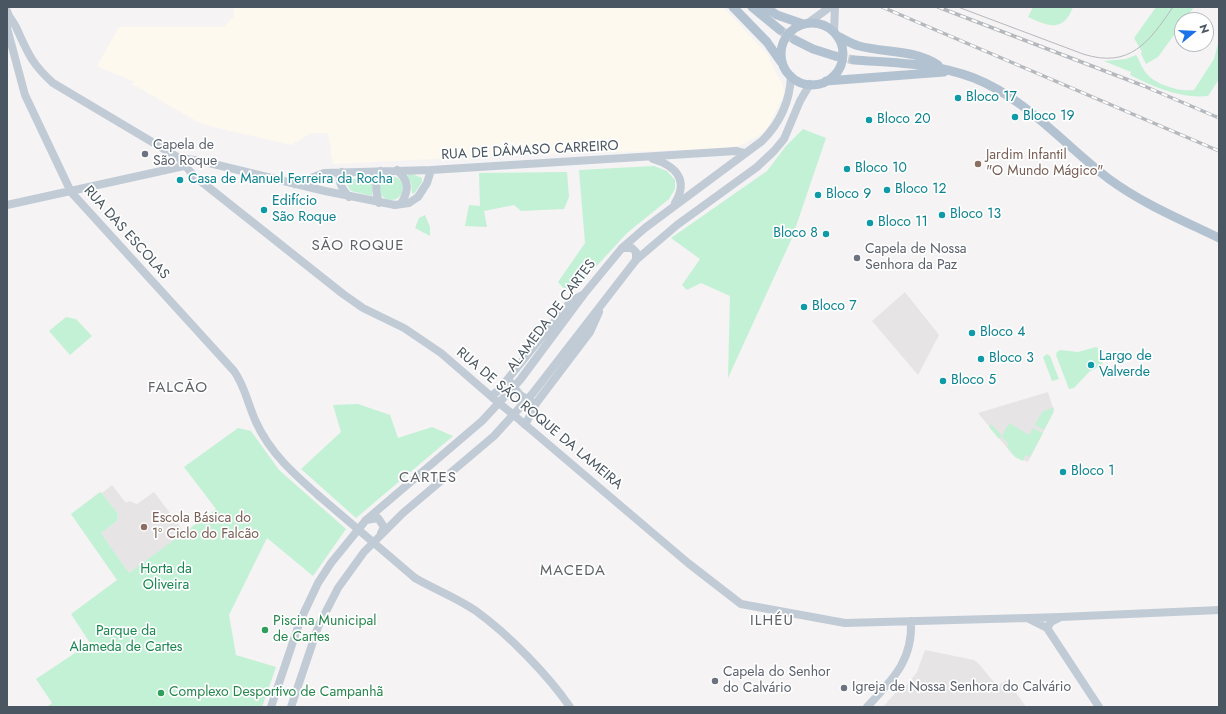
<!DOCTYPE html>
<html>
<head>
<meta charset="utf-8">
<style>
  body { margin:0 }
  #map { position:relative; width:1226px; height:714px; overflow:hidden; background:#f5f3f3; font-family:Jost,sans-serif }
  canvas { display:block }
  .frame { position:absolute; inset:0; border:8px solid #4a5661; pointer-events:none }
  .north { position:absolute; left:1174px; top:12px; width:40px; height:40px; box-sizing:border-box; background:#fff; border:1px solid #b7bbc0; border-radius:50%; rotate:72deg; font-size:11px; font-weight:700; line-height:16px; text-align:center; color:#4a5661 }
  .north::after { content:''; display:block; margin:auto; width:14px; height:18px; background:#1a73e8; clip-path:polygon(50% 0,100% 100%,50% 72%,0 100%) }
</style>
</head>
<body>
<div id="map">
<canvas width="1226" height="714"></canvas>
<div class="frame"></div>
<div class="north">N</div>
</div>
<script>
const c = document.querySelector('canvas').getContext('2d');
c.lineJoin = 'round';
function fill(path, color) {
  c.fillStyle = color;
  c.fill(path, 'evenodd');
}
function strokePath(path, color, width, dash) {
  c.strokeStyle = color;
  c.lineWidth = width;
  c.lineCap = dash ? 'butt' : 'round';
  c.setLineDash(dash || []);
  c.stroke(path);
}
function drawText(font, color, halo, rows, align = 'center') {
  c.font = font + ' Jost,sans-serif';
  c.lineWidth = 3.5;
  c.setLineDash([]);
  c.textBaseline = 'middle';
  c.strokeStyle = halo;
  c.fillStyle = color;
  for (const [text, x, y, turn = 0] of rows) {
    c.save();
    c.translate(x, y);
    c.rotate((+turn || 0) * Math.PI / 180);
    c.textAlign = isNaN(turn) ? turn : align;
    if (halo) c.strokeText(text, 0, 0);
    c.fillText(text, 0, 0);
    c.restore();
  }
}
const commercial = new Path2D(`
  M234 7H723L768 55 775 71 782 83 784 94 770 123 763 133 741 145 721 149 515 155 333 164 328 133H311L291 145 209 126 198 122 132 84 135 82 97 66 119 27H223L234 16Z`);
const education = new Path2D(`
  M905 292 939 335 918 375 872 321Z
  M1048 392 1054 411 1028 462 1013 455 978 413Z
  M112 485 126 503 129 501 137 504 154 492 185 533 129 573 101 533 117 521 118 514 102 493Z
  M925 650 974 660 979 664 997 686 1007 680 1026 707H883L897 691H902L917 672Z`);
const green = new Path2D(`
  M1033 7H1073C1063 34 1046 25 1028 17Z
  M1156 7H1194L1185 20H1182V24L1158 57 1146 64 1141 54 1142 52 1134 38Z
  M1219 40V79L1208 96C1181 99 1154 87 1130 75L1131 72 1104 61 1126 59 1136 55C1140 61 1142 69 1147 74 1156 85 1180 92 1194 90L1214 59Z
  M803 129 826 138 792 238 728 378 730 296 701 283 687 290 682 285 700 259 671 238 767 171 786 146Z
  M654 166 667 171 675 180V189L669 199 627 233 582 282 567 292 558 282 585 243 579 170Z
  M567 172 569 197 564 209 521 211 514 205 484 211 487 227 465 226 469 205 480 206 479 173Z
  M410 173 422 178V182L414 194 412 193 411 183 407 176Z
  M379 188a12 12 0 1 1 24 0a12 12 0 1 1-24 0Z
  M373 177 372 196 351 191 344 180Z
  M425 215 430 227V236L415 228 419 218Z
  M66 317 76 319 92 336 70 355 49 331Z
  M1096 347 1098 348 1099 356 1103 364 1089 372 1074 388 1069 389 1056 355 1057 352 1060 350 1078 352Z
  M1047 354 1050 356 1059 379 1052 381 1043 357Z
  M358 404 390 415 398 438 432 427 453 436 356 518 301 469 341 432 333 405Z
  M1054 407 1053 413 1044 430 1035 425 1042 412Z
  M1009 423 1029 435 1033 428 1043 433 1030 457 1025 455 1023 461 1015 457 1007 447 1009 445 1002 436 999 439 989 427 991 424 1002 436Z
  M238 428 251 431 279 470 346 529 313 576 267 538 229 615 236 655 276 667 262 707H47L52 703 36 679 90 643 71 614 117 580 71 514 100 492 102 493 118 514 117 521 101 533 129 573 216 509 184 467Z`);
const primaryTunnel = new Path2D(`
  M780 30 795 40
  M835 56 854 60`);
const secondary = new Path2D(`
  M7 11C9 18 13 21 16 27 28 53 31 63 53 83L179 158 193 175 343 294 363 308 404 328 441 353 493 398
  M9 19 7 28 25 95 71 192 234 371C245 386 248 405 256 422 270 453 294 474 319 496
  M808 23 830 7
  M834 32 835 7
  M179 158 201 161 325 191 395 205 409 203 418 197 427 183 431 170
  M653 159C676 166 689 180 675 203
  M397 170C410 182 409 190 401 204
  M342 172C336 182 343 189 349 197
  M295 184 324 173 431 170 736 151 744 153
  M379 203C375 190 375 183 381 171
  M7 205 184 166
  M622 248H632L636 252V260
  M491 396 498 391 571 301 584 294
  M522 422 688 563 741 604 845 623 1027 618 1047 628 1099 707
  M525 425 537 402 590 332 599 312
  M366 520 378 518 384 527 381 533
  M415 578C434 589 457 598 476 611 508 634 548 675 570 707
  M1028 618 1060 617
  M1047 628 1051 622 1061 617 1219 610
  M271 707 300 621 318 583 331 563 366 520 482 421 520 380 584 294 622 248 645 228 762 141C780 123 790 101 791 76
  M291 707 318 627 338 588 364 552 403 513 494 436 533 393 636 260 677 225 757 167 774 151 784 139 800 101 810 84
  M867 707C892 680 913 661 911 621`);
const primary = new Path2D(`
  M733 7 767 42 781 62
  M752 7 780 30
  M765 7 777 15 803 24
  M781 54a31 31 0 1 1 62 0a31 31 0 1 1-62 0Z
  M837 36C844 39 851 44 859 46 886 53 913 49 938 65
  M795 40 813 49 835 56
  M854 60C895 63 935 63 974 78 1027 99 1064 145 1109 179 1143 204 1182 220 1219 238
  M826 81 944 72`);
const tram = new Path2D(`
  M958 7 1083 54C1130 69 1149 42 1173 7`);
const rail = new Path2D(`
  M882 7 1219 151
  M938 7 1144 86 1219 118`);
const secondaryBridge = new Path2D(`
  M510 382 520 395 532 402
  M493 398 522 422
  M319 496 415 578`);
const markers = [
  [958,98,4,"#0f9aa8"],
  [1015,117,4,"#0f9aa8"],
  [869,120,4,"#0f9aa8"],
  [145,154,4,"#6b7280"],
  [978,164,4,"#8d6e63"],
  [847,169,4,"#0f9aa8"],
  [180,180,4,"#0f9aa8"],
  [887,190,4,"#0f9aa8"],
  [818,195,4,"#0f9aa8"],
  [264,210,4,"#0f9aa8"],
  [942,215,4,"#0f9aa8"],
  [870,223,4,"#0f9aa8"],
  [826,234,4,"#0f9aa8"],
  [857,258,4,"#6b7280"],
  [804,307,4,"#0f9aa8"],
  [972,333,4,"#0f9aa8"],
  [981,359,4,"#0f9aa8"],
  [1091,365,4,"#0f9aa8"],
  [943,381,4,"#0f9aa8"],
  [1063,472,4,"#0f9aa8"],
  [144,527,4,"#8d6e63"],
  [265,630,4,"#2e9e5b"],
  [715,681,4,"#6b7280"],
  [844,688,4,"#6b7280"],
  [161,693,4,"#2e9e5b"]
];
const cultureNames = [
  ["Bloco 17",966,98],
  ["Bloco 19",1023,117],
  ["Bloco 20",877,120],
  ["Bloco 10",855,169],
  ["Casa de Manuel Ferreira da Rocha",188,180],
  ["Bloco 12",895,190],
  ["Bloco 9",826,195],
  ["Edifício",272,202],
  ["São Roque",272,218],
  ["Bloco 13",950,215],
  ["Bloco 11",878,223],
  ["Bloco 8",818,234,"right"],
  ["Bloco 7",812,307],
  ["Bloco 4",980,333],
  ["Largo de",1099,357],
  ["Valverde",1099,373],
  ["Bloco 3",989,359],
  ["Bloco 5",951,381],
  ["Bloco 1",1071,472]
];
const worshipNames = [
  ["Capela de",153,146],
  ["São Roque",153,162],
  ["Capela de Nossa",865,250],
  ["Senhora da Paz",865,266],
  ["Capela do Senhor",723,673],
  ["do Calvário",723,689],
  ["Igreja de Nossa Senhora do Calvário",852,688]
];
const streetNames = [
  ["RUA DE DÂMASO CARREIRO",530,151,-3],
  ["RUA DAS ESCOLAS",126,233,48],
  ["ALAMEDA DE CARTES",552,316,-53],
  ["RUA DE SÃO ROQUE DA LAMEIRA",539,419,40]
];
const educationNames = [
  ["Jardim Infantil",986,156],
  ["\"O Mundo Mágico\"",986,172],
  ["Escola Básica do",152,519],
  ["1º Ciclo do Falcão",152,535]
];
const parkNames = [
  ["Horta da",166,570],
  ["Oliveira",166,586],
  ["Parque da",126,632],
  ["Alameda de Cartes",126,648]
];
const leisureNames = [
  ["Piscina Municipal",273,622],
  ["de Cartes",273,638],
  ["Complexo Desportivo de Campanhã",169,693]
];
const neighbourhoodNames = [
  ["SÃO ROQUE",358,246],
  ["FALCÃO",178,388],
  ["CARTES",428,478],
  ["MACEDA",573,571],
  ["ILHÉU",772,621]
];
fill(commercial, '#fdf9ef');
fill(education, '#e6e4e5');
fill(green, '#c3f1d5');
strokePath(primaryTunnel, '#caccce', 9, [9, 4.5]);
strokePath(secondary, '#c1cbd6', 8);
strokePath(primary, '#b3c2d1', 9);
strokePath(tram, '#b5b8bd', 1);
strokePath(rail, '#b5b8bd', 3.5);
strokePath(rail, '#fff', 2, [6]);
strokePath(secondaryBridge, '#c1cbd6', 8);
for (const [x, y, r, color] of markers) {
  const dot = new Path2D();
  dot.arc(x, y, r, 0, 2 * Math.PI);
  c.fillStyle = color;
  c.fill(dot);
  strokePath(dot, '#fff', 1.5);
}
drawText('14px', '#0d838f', '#fff', cultureNames, 'left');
drawText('14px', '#5b616d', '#fff', worshipNames, 'left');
drawText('14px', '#4a5661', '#fff', streetNames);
drawText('14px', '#785e54', '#fff', educationNames, 'left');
drawText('14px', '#17864f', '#fff', parkNames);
drawText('14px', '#27864d', '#fff', leisureNames, 'left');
c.letterSpacing = '1px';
drawText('15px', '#5f6368', '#fff', neighbourhoodNames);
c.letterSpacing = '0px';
</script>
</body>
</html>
